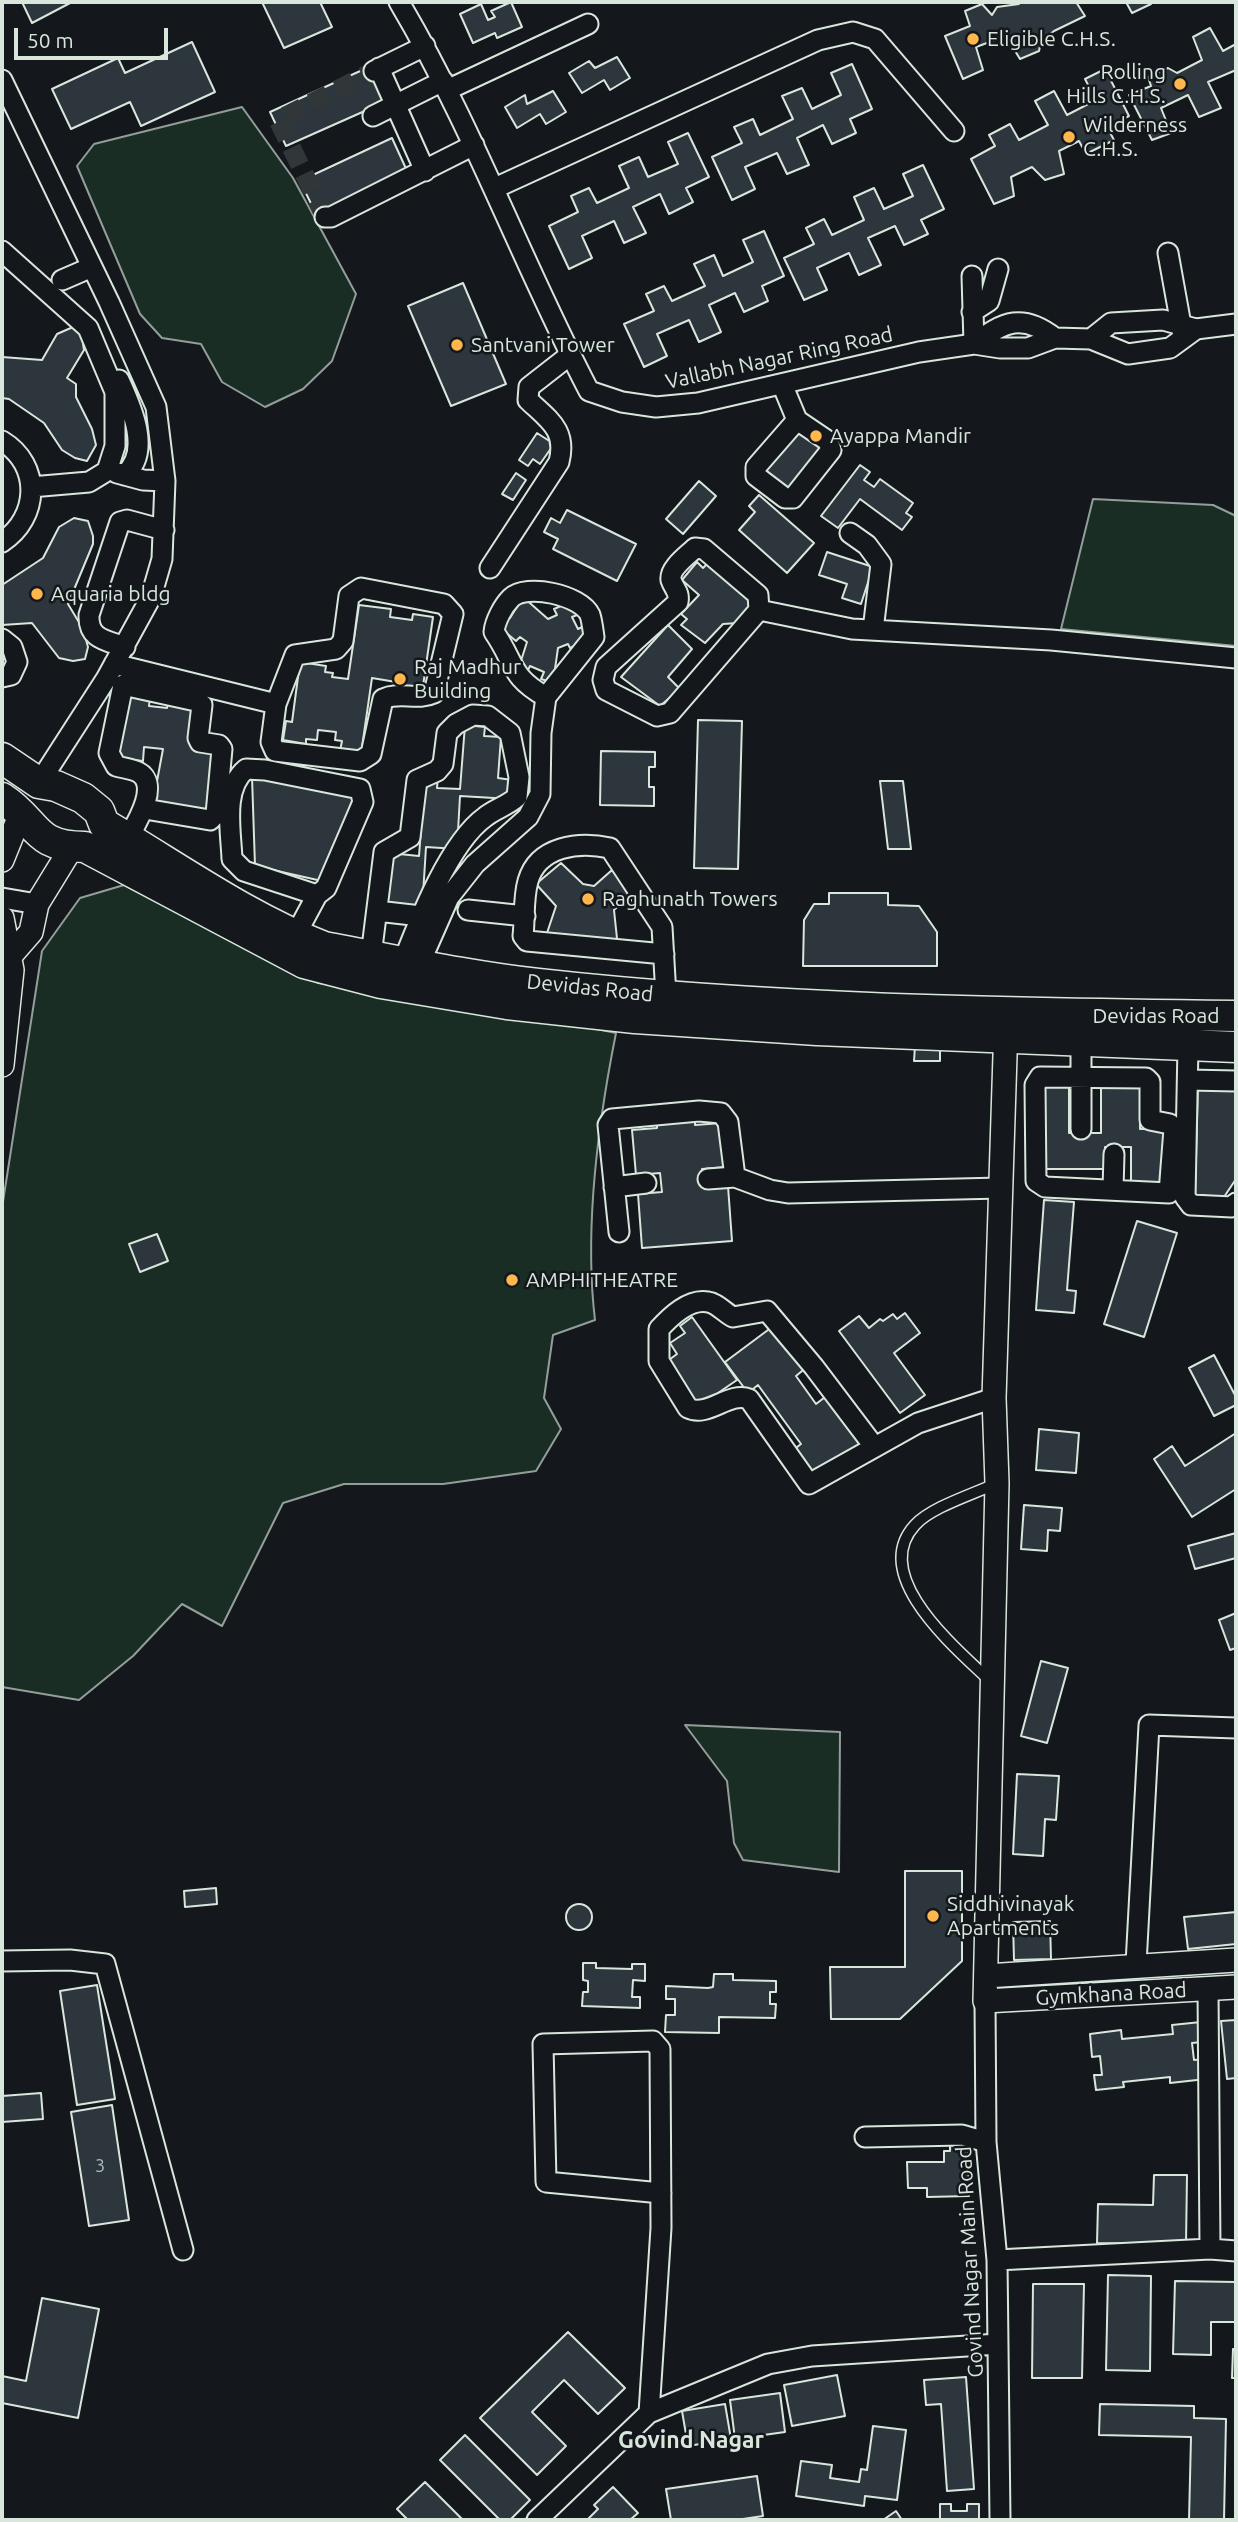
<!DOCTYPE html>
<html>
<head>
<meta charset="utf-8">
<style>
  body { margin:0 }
  #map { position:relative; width:1238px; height:2522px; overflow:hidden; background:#14181c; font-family:Ubuntu,sans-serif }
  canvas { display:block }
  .frame { position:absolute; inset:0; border:4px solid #d8e6dc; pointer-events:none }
  .scale { position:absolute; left:14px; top:28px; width:154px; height:32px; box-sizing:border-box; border:4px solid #d8e6dc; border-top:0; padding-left:9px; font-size:21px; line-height:24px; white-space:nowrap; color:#d8e6dc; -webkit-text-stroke:5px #14181c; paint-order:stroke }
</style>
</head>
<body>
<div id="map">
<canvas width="1238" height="2522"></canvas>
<div class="frame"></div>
<div class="scale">50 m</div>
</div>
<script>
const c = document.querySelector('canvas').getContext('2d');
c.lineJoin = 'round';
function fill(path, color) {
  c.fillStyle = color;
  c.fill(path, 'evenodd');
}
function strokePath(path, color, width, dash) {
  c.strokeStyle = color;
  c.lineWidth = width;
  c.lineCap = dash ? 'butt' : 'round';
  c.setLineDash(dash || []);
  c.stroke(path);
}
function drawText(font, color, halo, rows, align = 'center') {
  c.font = font + ' Ubuntu,sans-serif';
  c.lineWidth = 5;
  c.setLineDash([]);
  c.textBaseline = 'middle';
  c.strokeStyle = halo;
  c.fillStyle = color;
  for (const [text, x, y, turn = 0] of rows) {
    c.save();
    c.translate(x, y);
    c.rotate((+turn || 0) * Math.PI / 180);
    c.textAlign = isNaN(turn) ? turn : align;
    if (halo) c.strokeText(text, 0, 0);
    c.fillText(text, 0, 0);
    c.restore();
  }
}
const green = new Path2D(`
  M242 107 293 178 356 294 332 361 303 389 265 407 222 382 201 344 162 338 140 314 77 166 94 144Z
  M1093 499 1213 505 1236 516V646L1061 629Z
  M124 885 318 983 504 1010 616 1033C598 1123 584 1229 595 1320L553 1335 544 1398 561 1429 536 1471 443 1484H344L283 1503 222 1626 182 1604 133 1656 79 1700 2 1687V1208L42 951 80 898Z
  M685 1725 840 1732 839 1872 743 1860 734 1843 727 1781Z`);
const building = new Path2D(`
  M22 2H72L32 23Z
  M262 2H320L332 27 284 48Z
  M511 2 522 27 497 38 495 33 473 43 460 14 481 4 488 20 495 17 491 11Z
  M1018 2H1076L1085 16 1054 31 1041 41 1039 51 1020 59 1006 36 976 47 983 70 963 79 945 36 970 26 965 11 982 4 992 15 997 7 1019 4Z
  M1126 2H1150L1151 4 1132 13Z
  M1210 28 1223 51 1236 44V70L1208 82 1221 108 1199 117 1188 95 1161 108 1171 133 1152 140 1129 95 1151 86 1148 77 1168 68 1177 73 1202 60 1193 37Z
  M192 42 215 92 141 126 130 102 71 129 52 89 118 58 125 73Z
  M617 57 630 78 610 90 604 80 582 93 569 73 589 61 595 68Z
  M852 64 872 109 850 119 856 133 832 144 823 125 797 138 809 165 787 174 777 153 745 167 755 189 732 200 712 157 742 143 734 127 753 119 760 135 793 119 782 96 802 88 812 109 841 95 831 73Z
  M369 67 385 102 286 146 270 112Z
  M1105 69 1129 116 1107 127 1114 140 1086 154 1079 141 1059 151 1064 174 1045 180 1032 167 1011 177 1014 196 994 204 971 159 995 146 989 135 1010 124 1019 140 1048 125 1035 101 1054 91 1067 115 1096 100 1085 79Z
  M553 91 566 112 546 124 540 114 517 128 505 107 525 95 527 104Z
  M688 133 709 177 686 188 693 202 669 214 660 194 633 207 646 233 624 243 614 221 582 236 592 258 569 269 549 226 578 212 571 196 589 188 597 203 629 188 619 166 639 157 648 177 678 164 668 142Z
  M392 138 408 173 317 216 300 181Z
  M923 165 944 209 921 220 928 234 904 245 895 226 868 238 881 265 859 275 849 253 817 268 827 290 804 300 784 258 814 244 806 228 824 219 832 235 864 220 854 197 874 188 884 209 913 196 903 174Z
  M764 231 784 276 762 286 768 301 744 312 735 293 709 305 721 332 699 342 689 320 657 334 667 356 644 367 624 324 654 311 646 294 664 286 672 301 705 286 694 264 714 255 723 276 753 262 743 240Z
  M463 283 506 384 451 406 408 306Z
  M80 324 84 350 67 378 76 384V397L92 429 96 445 87 461 75 458 62 450 44 423 9 399 2 398V357L42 360 57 334Z
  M797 425 824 445 788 494 762 475 789 444 785 441Z
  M537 433 554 444 540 464 533 459 528 466 519 460Z
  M860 465 870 472 864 480 874 487 880 479 913 503 906 513 912 517 902 530 860 499 838 528 821 516Z
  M516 473 526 480 513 500 502 494Z
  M699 481 716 496 683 534 666 519Z
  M759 495 814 543 787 573 739 530 755 512 749 506Z
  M567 510 636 544 617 581 553 549 558 539 544 532 551 518 560 523Z
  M74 518 88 521 93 536V544L68 604 83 629 88 647 85 659 73 661 59 658 32 623 2 625V585L43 558 59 527Z
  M827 552 873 567 861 604 842 598 847 584 819 575Z
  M710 561 729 579 727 582 758 603 738 623 723 624 705 643 681 625 687 619 681 614 699 595 682 580 697 562 703 568Z
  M523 597 548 619 557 615 554 609 570 602 577 615 572 617 578 629 582 627 589 640 570 648 568 644 558 648 553 683 541 679 544 672 530 666 527 672 519 667 527 642 520 637 516 641 499 627 508 616 510 618Z
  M359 605 391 609 390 617 412 620 413 614 433 617 422 693 395 689 396 682 372 678 361 754 340 751 342 741 335 740 336 732 318 730 317 740 306 739V744L283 740 286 721 292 722 300 662 326 666 325 672 333 673 332 677 348 679Z
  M668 625 692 649 668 677 680 689 660 706 621 677Z
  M128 694 150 696 149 706 167 708 168 703 196 706 192 746 219 750 212 812 152 808 163 749 144 747 143 761 115 758 118 727 124 728Z
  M698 720 742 721 738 869 694 868Z
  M465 725 485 727 484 736 501 737 498 778 512 780 511 799 460 796 457 849 426 847 422 911 385 909 389 853 419 856 425 776 438 777 437 788 460 789Z
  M601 751 655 752V767H649V787H654V806L600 805Z
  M252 777 354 796 322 881 255 866Z
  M880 781H903L911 849H888Z
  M561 863 583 884 594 886 612 870 633 892 614 910 618 948 545 939 556 906 536 884Z
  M829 893H888V905L919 906 937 932V966H803L804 920 814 904H829Z
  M915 1046H940V1061H914Z
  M1039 1084H1069V1133H1101V1084H1140V1129H1169V1185H1131V1147H1105V1169H1043Z
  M1198 1084 1236 1086V1179L1224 1197 1195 1195Z
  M695 1118V1125L722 1123 726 1167 702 1169 703 1188 728 1186 732 1241 642 1248 638 1194 662 1192 660 1173 636 1175 632 1130 657 1128V1121Z
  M1044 1200 1074 1202 1067 1290 1076 1291 1074 1313 1036 1310Z
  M1137 1221 1177 1233 1144 1337 1104 1324Z
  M157 1234 168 1261 140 1272 129 1244Z
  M905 1313 920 1333 894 1353 925 1395 900 1413 839 1331 859 1316 869 1328 880 1319 883 1321 893 1314 897 1319Z
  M692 1317 737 1380 693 1410 662 1365 677 1354 670 1343 685 1333 680 1326Z
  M776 1324 808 1366 796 1376 816 1404 829 1394 865 1443 814 1481 792 1451 801 1444 758 1385 748 1393 725 1362Z
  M1214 1355 1236 1397V1405L1214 1416 1189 1368Z
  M1039 1429 1079 1433 1076 1473 1036 1470Z
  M1236 1433V1489L1192 1517 1154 1459 1172 1446 1185 1466Z
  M1024 1505 1062 1508 1060 1531 1048 1530 1047 1551 1021 1549Z
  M1236 1533V1558L1195 1569 1188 1546Z
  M1236 1613V1648L1230 1650 1219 1620Z
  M1041 1661 1068 1668 1047 1743 1021 1736Z
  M1017 1774 1059 1776 1056 1820 1045 1819 1043 1856 1013 1854Z
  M905 1871H962V1961L900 2019H831L830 1967H905Z
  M216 1888 217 1904 185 1907 184 1891Z
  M566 1917a13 13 0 1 1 26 0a13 13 0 1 1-26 0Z
  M1236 1912V1944L1188 1949 1184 1917Z
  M1050 1921 1051 1959 1014 1960 1013 1922Z
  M583 1963H596V1968L632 1969V1964H645V1981L633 1980 632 1997H640V2008L582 2006 583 1992H588V1981L583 1980Z
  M714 1974H733V1980L776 1981V1992H770V2004H776L775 2018 719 2017V2033L665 2032 666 2015H675V1999H666V1986L708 1988 713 1987Z
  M97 1985 115 2099 77 2105 60 1991Z
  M1236 2020V2078L1227 2079 1221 2021Z
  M1201 2022 1202 2042 1192 2043 1194 2060 1204 2059 1206 2079 1170 2083V2077L1123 2082 1124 2087 1096 2090 1094 2075H1102L1100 2056 1092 2057 1090 2034 1121 2030 1122 2039 1173 2034 1172 2025Z
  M41 2093 43 2119 2 2122V2096Z
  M112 2105 129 2220 89 2226 71 2112Z
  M950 2143H968L969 2196 927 2197V2188H908L907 2162H944V2151H950Z
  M1154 2175H1187L1186 2244 1097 2243 1098 2204 1153 2205Z
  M1108 2275 1151 2276 1150 2371 1106 2370Z
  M1175 2281 1236 2282V2322H1211V2355L1173 2354Z
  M1033 2284H1084L1082 2378H1032Z
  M42 2298 99 2309 78 2418 2 2403V2376L26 2381Z
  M568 2332 625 2388 598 2414 564 2380 532 2412 566 2446 537 2475 480 2418Z
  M1233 2349H1236V2378H1232Z
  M837 2375 845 2416 792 2426 784 2385Z
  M966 2377 974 2489 947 2491 941 2404 926 2405 924 2380Z
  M780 2393 785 2432 735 2439 730 2400Z
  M725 2404 731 2439 688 2446 682 2411Z
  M1100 2404 1194 2406V2418L1226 2419 1224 2520H1189L1191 2437 1099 2435Z
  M873 2426 906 2430 897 2500 865 2496 864 2506 796 2496 801 2461 832 2465 830 2478 859 2482 861 2469 867 2470Z
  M465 2435 530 2500 510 2520H500L440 2460Z
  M757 2476 763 2516 736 2520H671L666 2489Z
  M425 2482 463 2520H408L397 2509Z
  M613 2487 638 2513 630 2520H587L598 2509 594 2505Z
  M940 2504H951V2511H967V2504H979V2520H940Z
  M896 2511 902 2520H883Z`);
const minorTunnel = new Path2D(`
  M325 217 278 120 374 71`);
const service = new Path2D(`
  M989 1680C957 1649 868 1576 915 1525 931 1507 974 1494 997 1483`);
const minor = new Path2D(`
  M399 2C473 127 522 263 589 391L622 402 656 407 698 403 919 352 974 344 1000 348H1028L1055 338 1091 339 1111 323 1163 320 1196 329 1236 324
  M379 68 425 171
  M374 71 425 46
  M2 80 109 302 156 407 165 481 162 559 151 597 106 679 39 783
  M447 90 588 24
  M373 116 443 81
  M495 188 818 40 853 32 875 39 954 131
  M325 217H331L474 145
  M2 251 88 328 115 392V446L107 471 89 482 31 487
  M1168 253 1183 336
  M972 276 974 344
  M62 280 92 267
  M972 312 989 301 998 269
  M1091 339 1128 354 1170 348 1196 329
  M974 344C1004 321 1023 313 1055 338
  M119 380C132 408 152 453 124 475
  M782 384 797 420 828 441 831 450 793 498H785L756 476V467L797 420
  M2 441C42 465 39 518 2 542
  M117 473 143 480 165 481
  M850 533 867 545 881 564 873 630
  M490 568 559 462C567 430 549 420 528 400L529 387 570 355
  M759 610 758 595 704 549 695 548C688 555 669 568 671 580 674 589 680 592 678 602L606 667 603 680 606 690 657 716 670 713 759 610 852 629 1051 640 1236 658
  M2 639 12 647 17 662 11 675 2 677
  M125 647C105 640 88 639 89 615L120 522 127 520 164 530
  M114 664 276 704 271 742 275 751 360 761 371 754 383 699C400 691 417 701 434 693L453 614 444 604 361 588 349 596 343 641 336 649 295 655 276 704
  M128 838C136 824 161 784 138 772 132 769 123 768 116 766L109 753 123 685 196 701 202 705 198 738 200 742 219 745 222 749 216 814 210 820 145 809
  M2 898 37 904
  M468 910 525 916
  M377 911 421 916
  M295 936 317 895 326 888 363 802 360 789 265 770 246 769C222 789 231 831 232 859L244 871 317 895
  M664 954 527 941 523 936C525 919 523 898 528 881 538 846 579 841 610 848L662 927 666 996
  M371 956 384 852 410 837 417 780 437 771 443 764 447 733 456 724 473 715 488 716 510 733 519 777 517 797C507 806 495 809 485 817 449 843 419 921 403 962
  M419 965 449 897 475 864 528 817 540 794 541 733 546 697 594 637C593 630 592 621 590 615 581 595 526 583 511 598 503 606 495 621 494 632 516 664 509 676 546 697
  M1081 1041V1129
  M1188 1046 1185 1197 1191 1205 1232 1207 1236 1203
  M1040 1077 1146 1078 1150 1082V1120L1170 1124 1174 1129 1169 1193 1045 1187 1036 1181 1035 1085Z
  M1188 1080 1236 1081
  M708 1179 735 1177
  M614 1187 646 1183
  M1113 1190 1114 1154
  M619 1232 608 1125 612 1119 699 1111 721 1113 728 1122 735 1177 770 1190 788 1193 1001 1188
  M873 1445 814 1367 767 1311 733 1317C725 1313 717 1303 708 1302 689 1298 670 1317 659 1329V1361L688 1408C708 1418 729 1391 749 1399L809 1484 918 1423 994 1398
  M2 1961 70 1960 105 1964 183 2250
  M1136 1964 1149 1725 1236 1728
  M1208 1989 1210 2249 1236 2251
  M985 2001 986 2142 997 2260 1000 2520
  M865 2137 962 2135 986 2142
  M997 2260 1210 2249
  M649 2413 661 2228 660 2049 653 2041 543 2044 546 2182 661 2193
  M537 2520 649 2413 768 2364 812 2356 998 2344`);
const tertiary = new Path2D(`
  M2 860 21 813
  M2 918 12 970 2 1065
  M11 955 31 932 37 904 72 847
  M1006 1024 994 1398 997 1483 985 2001 1236 1987
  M986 1976 1236 1960`);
const primary = new Path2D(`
  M2 758 39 783 56 786 83 798 99 811 104 824C176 866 246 917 324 947 395 960 466 976 538 984 770 1010 1003 1013 1236 1016
  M2 798C39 822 32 847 85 847L304 963 381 983 507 1004 635 1018 817 1030 1236 1047`);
const markers = [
  [973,39,7,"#ffb74d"],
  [1180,84,7,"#ffb74d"],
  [1069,137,7,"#ffb74d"],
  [457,345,7,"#ffb74d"],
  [816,436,7,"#ffb74d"],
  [37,594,7,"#ffb74d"],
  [400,679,7,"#ffb74d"],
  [588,899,7,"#ffb74d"],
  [512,1280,7,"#ffb74d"],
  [933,1916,7,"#ffb74d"]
];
const numberNames = [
  ["3",100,2166]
];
const poiNames = [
  ["Eligible C.H.S.",987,39],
  ["Rolling",1166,72,"right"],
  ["Hills C.H.S.",1166,96,"right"],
  ["Wilderness",1083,125],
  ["C.H.S.",1083,149],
  ["Santvani Tower",471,345],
  ["Ayappa Mandir",830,436],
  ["Aquaria bldg",51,594],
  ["Raj Madhur",414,667],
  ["Building",414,691],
  ["Raghunath Towers",602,899],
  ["AMPHITHEATRE",526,1280],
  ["Siddhivinayak",947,1904],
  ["Apartments",947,1928]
];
const streetNames = [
  ["Vallabh Nagar Ring Road",779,358,-12],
  ["Devidas Road",590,988,6],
  ["Devidas Road",1156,1016],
  ["Gymkhana Road",1111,1994,-3],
  ["Govind Nagar Main Road",970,2262,-93]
];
const neighbourhoodNames = [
  ["Govind Nagar",691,2440]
];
fill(green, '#1a2d24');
strokePath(green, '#939e99', 2);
fill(building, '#2c363c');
strokePath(building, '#d8e6dc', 2);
strokePath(minorTunnel, '#313739', 19, [19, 10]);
strokePath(service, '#d8e6dc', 13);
strokePath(minor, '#d8e6dc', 23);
strokePath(tertiary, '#d8e6dc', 26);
strokePath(primary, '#d8e6dc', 33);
strokePath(service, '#14181c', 10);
strokePath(minor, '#14181c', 19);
strokePath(tertiary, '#14181c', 23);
strokePath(primary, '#14181c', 30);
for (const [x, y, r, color] of markers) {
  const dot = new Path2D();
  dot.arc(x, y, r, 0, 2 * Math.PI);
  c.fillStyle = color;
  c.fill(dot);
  strokePath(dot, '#14181c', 2.5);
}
drawText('18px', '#adbab4', null, numberNames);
drawText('21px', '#d8e6dc', '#14181c', poiNames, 'left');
drawText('21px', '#d8e6dc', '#14181c', streetNames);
drawText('bold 23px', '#d8e6dc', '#14181c', neighbourhoodNames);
</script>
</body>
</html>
